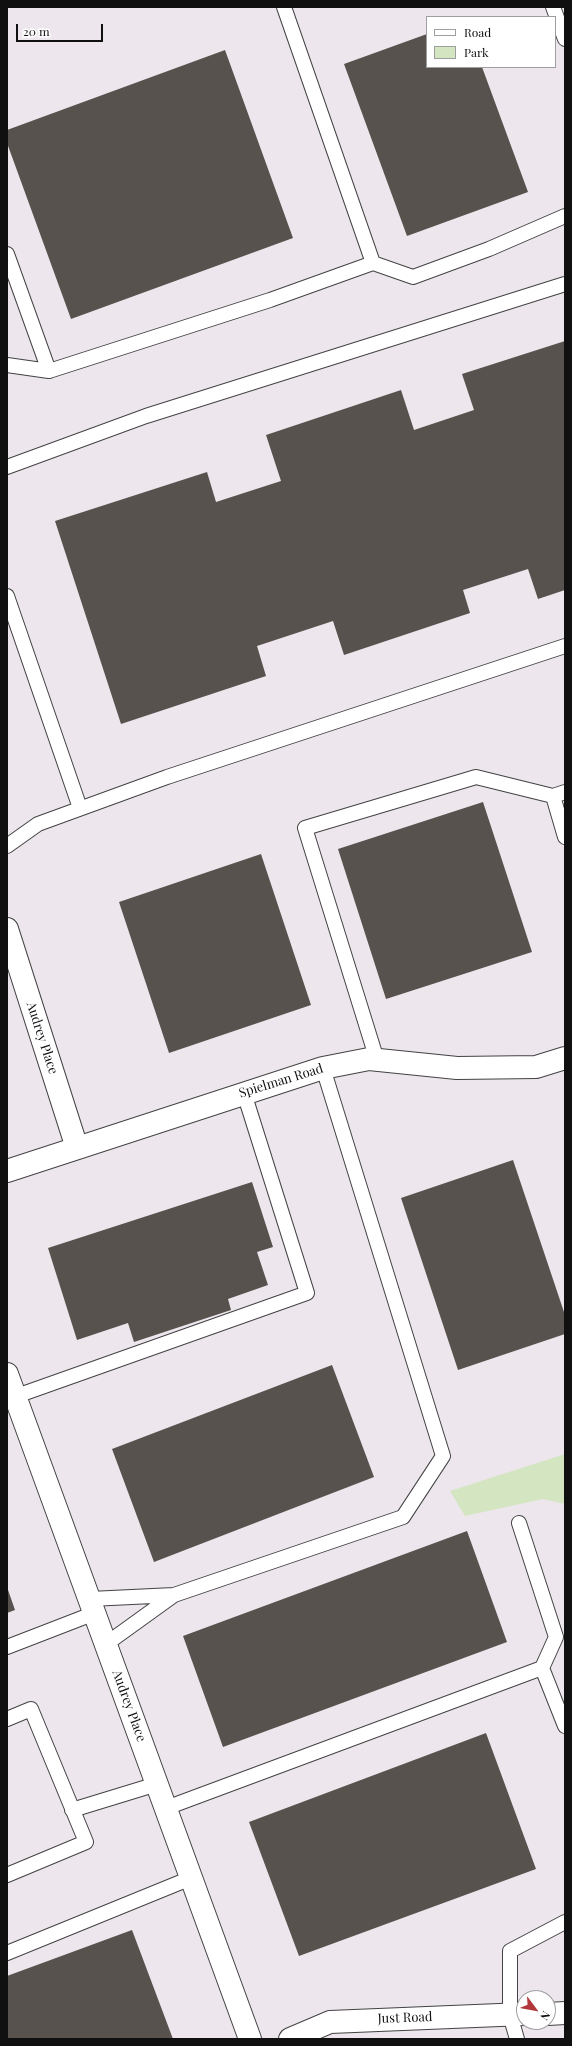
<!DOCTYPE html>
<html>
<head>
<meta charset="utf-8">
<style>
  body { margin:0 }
  #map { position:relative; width:572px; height:2046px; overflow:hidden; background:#fefcf4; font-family:"Playfair Display",serif }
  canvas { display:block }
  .frame { position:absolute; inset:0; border:8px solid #101010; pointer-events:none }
  .legend { position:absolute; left:426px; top:16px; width:130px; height:52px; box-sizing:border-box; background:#fff; border:1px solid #9f9f9f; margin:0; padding:5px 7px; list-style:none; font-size:12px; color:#101010 }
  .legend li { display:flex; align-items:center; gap:8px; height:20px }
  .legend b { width:20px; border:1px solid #9f9f9f }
  .north { position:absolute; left:516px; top:1990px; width:40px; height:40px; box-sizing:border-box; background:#fff; border:1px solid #9f9f9f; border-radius:50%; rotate:122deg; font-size:11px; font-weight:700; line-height:16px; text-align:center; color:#101010 }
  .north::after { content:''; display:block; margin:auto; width:14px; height:18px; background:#b1373a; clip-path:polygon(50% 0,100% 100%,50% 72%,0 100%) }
  .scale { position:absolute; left:16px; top:24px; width:87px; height:18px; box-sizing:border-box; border:2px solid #101010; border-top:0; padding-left:5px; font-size:12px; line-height:14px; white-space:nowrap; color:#101010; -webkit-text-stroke:3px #fff; paint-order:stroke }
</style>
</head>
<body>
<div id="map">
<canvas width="572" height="2046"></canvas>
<div class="frame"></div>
<ul class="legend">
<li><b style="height:5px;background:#fff"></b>Road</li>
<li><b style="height:11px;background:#d3e5c1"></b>Park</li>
</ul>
<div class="north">N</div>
<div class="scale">20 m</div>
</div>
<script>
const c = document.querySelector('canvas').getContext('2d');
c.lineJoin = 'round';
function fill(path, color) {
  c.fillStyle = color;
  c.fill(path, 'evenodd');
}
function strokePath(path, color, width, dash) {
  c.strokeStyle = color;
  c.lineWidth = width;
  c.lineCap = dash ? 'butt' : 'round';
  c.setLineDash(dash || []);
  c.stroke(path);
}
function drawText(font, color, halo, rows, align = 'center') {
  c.font = font + ' "Playfair Display",serif';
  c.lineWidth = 4;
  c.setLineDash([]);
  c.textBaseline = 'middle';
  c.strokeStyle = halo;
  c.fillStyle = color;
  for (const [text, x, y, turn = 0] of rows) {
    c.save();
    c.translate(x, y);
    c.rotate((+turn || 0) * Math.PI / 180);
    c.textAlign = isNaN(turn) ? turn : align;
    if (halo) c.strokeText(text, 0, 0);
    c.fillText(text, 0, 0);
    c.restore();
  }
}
const industrial = new Path2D(`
  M7 7H565V2039H7ZM427 17H555V67H427ZM524 1998H548V2022H524Z`);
const green = new Path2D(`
  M565 1454V1504L543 1499 465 1516 450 1491Z`);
const building = new Path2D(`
  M427 34V67H482L528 192 407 236 344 64Z
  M225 50 293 238 71 319 7 143V130Z
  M565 341V590L538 599 528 569 463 590 470 613 344 655 333 621 257 646 266 676 121 724 55 521 207 472 216 502 281 481 266 435 401 390 414 430 474 410 462 374Z
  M483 802 532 952 386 999 338 849Z
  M261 854 311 1005 169 1053 119 902Z
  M513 1160 565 1315V1334L458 1370 401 1198Z
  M252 1182 273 1247 257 1252 268 1285 228 1299 231 1310 134 1342 128 1323 77 1340 48 1248Z
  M332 1365 374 1477 154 1562 112 1449Z
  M467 1531 507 1642 223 1747 183 1636Z
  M7 1587 15 1610 7 1613Z
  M486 1733 536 1869 299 1956 249 1822Z
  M132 1930 173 2039H7V1976Z`);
const service = new Path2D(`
  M553 7 565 39
  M7 254 49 371 270 300 373 263 284 7
  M373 263 413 277 489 249 565 216
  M7 365 49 371
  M7 467 146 416 565 284
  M7 596 80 808
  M553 796 565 792
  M7 846 38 824 167 777 565 646
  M377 1060 305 828 476 777 553 796 565 837
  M8 1399 307 1293 244 1093
  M519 1523 556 1637 542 1668 565 1726
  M90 1599 174 1595 403 1517 443 1456 323 1068
  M106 1644 174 1595
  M7 1647 95 1613
  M7 1719 31 1709 86 1842 7 1875
  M166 1808 542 1668
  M72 1810 157 1784
  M7 1953 191 1878
  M517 2039 510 2015V1951L565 1922`);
const minor = new Path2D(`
  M7 929 77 1148
  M7 1171 323 1068 369 1059 457 1068 536 1067 565 1058
  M7 1374 250 2039
  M548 2014 565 2013
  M290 2039 330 2022 524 2014`);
const streetNames = [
  ["Audrey Place",42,1038,72],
  ["Spielman Road",281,1081,-17],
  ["Audrey Place",129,1706,70],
  ["Just Road",405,2018,-2]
];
fill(industrial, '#ede6ed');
fill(green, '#d3e5c1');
fill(building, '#58524e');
strokePath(service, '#434343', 16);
strokePath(minor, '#434343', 24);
strokePath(service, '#fff', 14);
strokePath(minor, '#fff', 22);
drawText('13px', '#101010', '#fff', streetNames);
</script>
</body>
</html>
